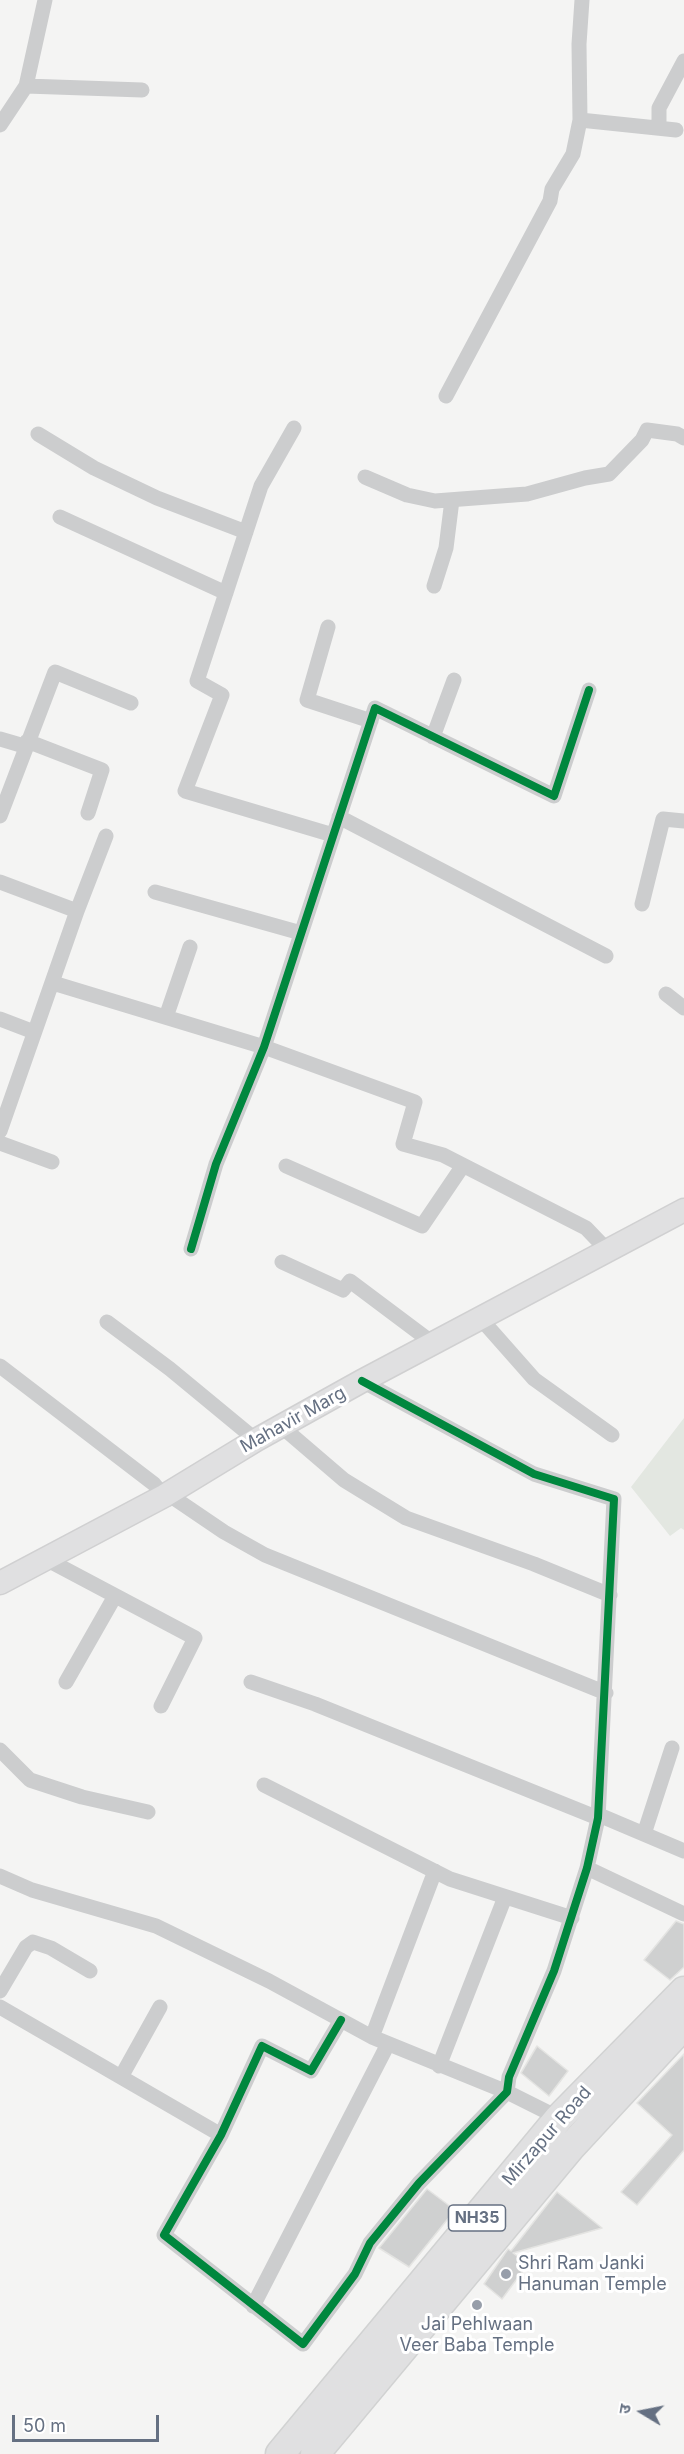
<!DOCTYPE html>
<html>
<head>
<meta charset="utf-8">
<style>
  body { margin:0 }
  #map { position:relative; width:684px; height:2454px; overflow:hidden; background:#f4f4f3; font-family:Inter,"Noto Sans Devanagari",sans-serif }
  canvas { display:block }
  .north { position:absolute; left:612px; top:2382px; width:60px; height:60px; -webkit-text-stroke:4px #fff; paint-order:stroke; rotate:280deg; font-size:16px; font-weight:700; line-height:24px; text-align:center; color:#657082 }
  .north::after { content:''; display:block; margin:auto; width:21px; height:27px; background:#657082; clip-path:polygon(50% 0,100% 100%,50% 72%,0 100%) }
  .scale { position:absolute; left:12px; top:2415px; width:147px; height:27px; box-sizing:border-box; border:3px solid #657082; border-top:0; padding-left:8px; font-size:18px; line-height:21px; white-space:nowrap; color:#657082; -webkit-text-stroke:4px #fff; paint-order:stroke }
</style>
</head>
<body>
<div id="map">
<canvas width="684" height="2454"></canvas>
<div class="north">उ</div>
<div class="scale">50 m</div>
</div>
<script>
const c = document.querySelector('canvas').getContext('2d');
c.lineJoin = 'round';
function fill(path, color) {
  c.fillStyle = color;
  c.fill(path, 'evenodd');
}
function strokePath(path, color, width, dash) {
  c.strokeStyle = color;
  c.lineWidth = width;
  c.lineCap = dash ? 'butt' : 'round';
  c.setLineDash(dash || []);
  c.stroke(path);
}
function drawText(font, color, halo, rows, align = 'center') {
  c.font = font + ' Inter,sans-serif';
  c.lineWidth = 6;
  c.setLineDash([]);
  c.textBaseline = 'middle';
  c.strokeStyle = halo;
  c.fillStyle = color;
  for (const [text, x, y, turn = 0] of rows) {
    c.save();
    c.translate(x, y);
    c.rotate((+turn || 0) * Math.PI / 180);
    c.textAlign = isNaN(turn) ? turn : align;
    if (halo) c.strokeText(text, 0, 0);
    c.fillText(text, 0, 0);
    c.restore();
  }
}
const green = new Path2D(`
  M684 1418V1530L681 1528 670 1536 631 1487Z`);
const building = new Path2D(`
  M676 1921 684 1924V1967L670 1980 644 1960Z
  M537 2046 568 2071 549 2096 521 2073Z
  M684 2054V2150L637 2205 621 2192 672 2135 637 2103Z
  M427 2189 455 2210 409 2267 379 2248Z
  M557 2192 602 2228 513 2253 528 2264 502 2299 484 2284 508 2249 511 2251Z`);
const street = new Path2D(`
  M26 86 142 90
  M580 120 676 130
  M0 125 26 86 45 0
  M659 126V108L684 61
  M446 396 550 201 552 189 573 154 580 120 579 44 582 0
  M294 428 261 486 197 681 222 695 185 791 333 835
  M38 434 94 468 157 498 246 532
  M365 477 407 495 435 501 527 494 585 478 609 474 642 440 647 430 677 434 684 438
  M60 517 226 593
  M434 586 446 548 452 500
  M328 627 307 700 371 721
  M433 737 454 680
  M0 739 24 746
  M27 741 102 770 88 813
  M0 816 55 672 131 703
  M339 817 606 956
  M0 882 77 911 0 1131
  M155 892 301 933
  M642 904 663 819 684 821
  M77 911 106 836
  M53 983 264 1047 415 1102 403 1144 443 1155 586 1228 608 1251
  M666 994 684 1008
  M166 1017 190 947
  M0 1019 34 1032
  M0 1143 52 1162
  M286 1166 422 1226 462 1167
  M191 1249 216 1164 264 1047 375 708 554 796 589 690
  M282 1262 343 1290 350 1281 434 1344
  M481 1319 534 1379 612 1435
  M107 1322 170 1369 256 1440
  M0 1366 154 1484 164 1496
  M281 1426 344 1480 406 1518 534 1564 610 1595
  M168 1494 224 1532 265 1555 606 1693
  M46 1559 195 1638 161 1706
  M66 1682 115 1596
  M251 1682 315 1704 598 1818
  M0 1750 30 1780 82 1797 148 1812
  M264 1785 450 1879 572 1918
  M599 1815 684 1851
  M644 1834 672 1748
  M587 1868 684 1914
  M0 1876 32 1890 156 1926 269 1981 372 2037 507 2092 559 2118
  M0 1991 26 1947 33 1942 51 1948 90 1971
  M0 2007 221 2135
  M341 2020 311 2071 262 2046 221 2135 164 2235 303 2344 355 2274 370 2243 419 2183 507 2092 509 2077 554 1971 587 1868 598 1818 614 1499 534 1474 362 1381
  M372 2037 435 1871
  M439 2066 505 1897
  M121 2077 160 2007
  M253 2306 388 2044`);
const secondary = new Path2D(`
  M0 1583 164 1496 256 1440 362 1381 684 1210`);
const highway = new Path2D(`
  M280 2454 559 2118 684 1991
  M315 2454 570 2148 684 2025`);
const cycleway = new Path2D(`
  M191 1249 216 1164 264 1047 375 708 554 796 589 690
  M341 2020 311 2071 262 2046 221 2135 164 2235 303 2344 355 2274 370 2243 419 2183 507 2092 509 2077 554 1971 587 1868 598 1818 614 1499 534 1474 362 1381`);
const markers = [
  [506,2274,6,"#979eaa"],
  [477,2305,6,"#979eaa"]
];
const shields = [
  [477,2218,57]
];
const shieldNames = [
  ["NH35",477,2218]
];
const streetNames = [
  ["Mahavir Marg",293,1420,-29],
  ["Mirzapur Road",547,2136,-49]
];
const poiNames = [
  ["Shri Ram Janki",518,2264],
  ["Hanuman Temple",518,2285],
  ["Jai Pehlwaan",477,2325,"center"],
  ["Veer Baba Temple",477,2346,"center"]
];
fill(green, '#e3e7e1');
fill(building, '#cfd0d0');
strokePath(building, '#e4e4e2', 1.5);
strokePath(secondary, '#d0d0d1', 25);
strokePath(highway, '#d1d2d2', 31);
strokePath(street, '#cccdce', 15);
strokePath(secondary, '#e0e0e1', 22);
strokePath(highway, '#e0e0e1', 28);
strokePath(cycleway, '#00873e', 8);
for (const [x, y, r, color] of markers) {
  const dot = new Path2D();
  dot.arc(x, y, r, 0, 2 * Math.PI);
  c.fillStyle = color;
  c.fill(dot);
  strokePath(dot, '#fff', 2);
}
for (const [x, y, w] of shields) {
  const box = new Path2D();
  box.roundRect(x - w / 2, y - 13, w, 26, 4.5);
  c.fillStyle = '#fff';
  c.fill(box);
  strokePath(box, '#657082', 1.5);
}
drawText('bold 16px', '#657082', null, shieldNames);
drawText('18px', '#657082', '#fff', streetNames);
drawText('18px', '#657082', '#fff', poiNames, 'left');
</script>
</body>
</html>
